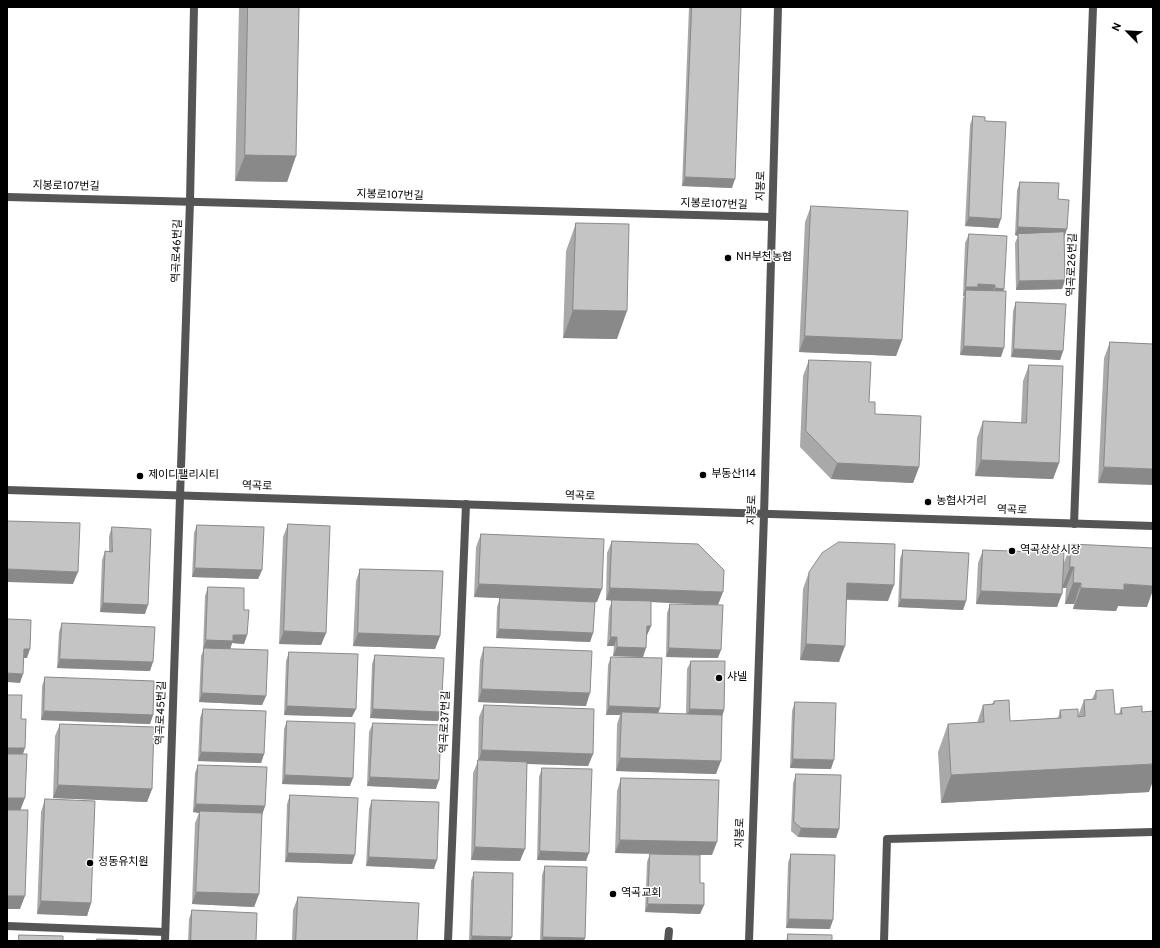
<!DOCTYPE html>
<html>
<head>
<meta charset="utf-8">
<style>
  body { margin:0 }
  #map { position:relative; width:1160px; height:948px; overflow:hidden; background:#fff; font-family:Overpass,sans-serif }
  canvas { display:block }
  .frame { position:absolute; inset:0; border:8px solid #000; pointer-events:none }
  .north { position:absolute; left:1108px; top:12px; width:40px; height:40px; -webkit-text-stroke:3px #fff; paint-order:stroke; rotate:294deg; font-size:11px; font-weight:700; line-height:16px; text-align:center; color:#000 }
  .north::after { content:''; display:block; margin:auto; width:14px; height:18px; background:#000; clip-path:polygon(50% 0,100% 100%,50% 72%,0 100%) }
</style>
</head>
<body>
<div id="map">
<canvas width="1160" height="948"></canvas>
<div class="frame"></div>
<div class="north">N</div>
</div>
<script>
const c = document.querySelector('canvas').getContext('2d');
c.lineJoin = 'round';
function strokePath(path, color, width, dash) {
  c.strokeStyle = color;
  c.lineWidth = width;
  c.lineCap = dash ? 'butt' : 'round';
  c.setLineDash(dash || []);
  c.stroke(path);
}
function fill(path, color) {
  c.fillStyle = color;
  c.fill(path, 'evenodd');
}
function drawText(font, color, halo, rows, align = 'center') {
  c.font = font + ' Overpass,"Noto Sans KR",sans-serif';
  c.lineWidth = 3;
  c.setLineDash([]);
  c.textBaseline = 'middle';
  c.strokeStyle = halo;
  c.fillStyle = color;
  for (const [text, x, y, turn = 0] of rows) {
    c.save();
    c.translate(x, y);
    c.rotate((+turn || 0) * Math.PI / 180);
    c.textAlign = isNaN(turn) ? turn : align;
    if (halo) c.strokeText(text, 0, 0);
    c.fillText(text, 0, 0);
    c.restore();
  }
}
const service = new Path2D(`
  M7 197 772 217
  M7 926 165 932
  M668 941 669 931
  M884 941 887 839 1153 832`);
const minor = new Path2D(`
  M1074 524 1093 7
  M165 941 190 201 194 7
  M448 941 466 504`);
const tertiary = new Path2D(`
  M7 490 1153 526
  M749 941 764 515 778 7`);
const wall = new Path2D(`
  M239 7H299L296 156 287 182 235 181Z
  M689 7H741L732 188 682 186Z
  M973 116 985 121 998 228 965 226 970 125Z
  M1020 182 1058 199 1064 238 1065 280 1062 289 1016 290 1015 243 1018 236 1015 235 1017 190Z
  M811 206 902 340 896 356 799 352 805 222Z
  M576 223 617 339 563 338 566 251Z
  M969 234 1004 289 1003 291 1001 357 960 355 963 298 964 296H963L965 243Z
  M1016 302 1063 351 1060 360 1011 357 1013 311Z
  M1110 342 1153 344 1098 483 1104 358Z
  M809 360 869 402 875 414 919 467 913 483 831 479 800 447 803 376Z
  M1029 365 1059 463 1053 479 975 476 977 438 983 421 1021 423 1023 381Z
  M288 524 326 633 321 645 279 644 283 537Z
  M197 525 262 570 258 579 192 577 194 533Z
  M112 527 145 614 100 612 102 560 105 551H109V536Z
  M481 534 597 602 474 597 476 547Z
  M612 541 718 605 651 602V626L647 635H646L643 657 613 656 614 646H607L609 609 612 601 606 600 607 553Z
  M1071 544 1147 607 1118 606 1116 611 1073 609 1074 604H1065L1066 588H1062L1057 607 976 604 978 563 983 550 1063 565Z
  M903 550 966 601 963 610 898 607 900 559Z
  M360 569 440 636 435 649 353 646 356 581Z
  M809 572 888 601 847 600 839 662 800 660 803 589Z
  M208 587 244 610 247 635 244 644 232 643 230 649 266 696 262 705 199 702 201 656 204 649H203L205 596Z
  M500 598 593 633 590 642 496 638 497 607Z
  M670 604 718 658 666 657 667 613Z
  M62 623 150 671 57 668 59 632Z
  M484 647 586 706 478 702 480 660Z
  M289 652 352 717 284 715 286 661Z
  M375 655 441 712 438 721 370 718 372 664Z
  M611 657 660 708 658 713 686 714 687 669 691 661 724 710 722 717 716 774 616 771 617 724 620 715H606L608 665Z
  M45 677 153 715 150 724 41 720 42 686Z
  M1096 691 1115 714H1119L1121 708 1149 792 941 803 938 752 948 724 977 723 983 705 992 704 994 701 1010 721 1058 718 1060 710 1078 716 1084 700 1092 699Z
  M795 702 831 769 790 768 792 711Z
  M484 705 593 754 588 766 527 764 520 861 471 860 473 773 478 761 479 717Z
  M203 709 264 754 261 763 198 761 200 718Z
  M287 721 350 786 282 784 284 729Z
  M373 723 436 789 367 786 369 732Z
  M60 724 152 789 147 802 53 798 55 736Z
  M198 765 265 806 262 815 259 894 254 907 192 904 195 823 199 813 193 812 195 773Z
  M542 768 586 861 537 860 539 777Z
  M796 774 839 829 836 838 798 837 791 831 793 783Z
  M621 778 712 855H700V883L704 905 700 914 645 912 647 862 650 854H667L615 853 617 791Z
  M290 795 352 864 285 862 287 804Z
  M45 799 91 903 87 916 37 914 41 812Z
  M372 800 434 869 366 866 369 809Z
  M791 854 830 929 786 928 788 863Z
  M545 866 585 938 584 941H540L542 875Z
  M474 872 512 937 510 941H469L471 881Z
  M298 897 417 941H292L293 910Z
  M192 910 256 941H188L189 919Z
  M788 934 832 941H786Z`);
const shadedWall = new Path2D(`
  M245 155 296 156 287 182 235 181Z
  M685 177 735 179 732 188 682 186Z
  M969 217 1001 219 998 228 965 226Z
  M1018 227 1067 229 1064 238 1018 234V236L1015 235Z
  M1065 280 1062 289 1016 290 1019 281Z
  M978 284 995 285 992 294 966 290 964 296H963L966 287Z
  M995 288 1004 289 1001 297H991Z
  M573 310 627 311 617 339 563 338Z
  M805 336 902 340 896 356 799 352Z
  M964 346 1004 348 1001 357 960 355Z
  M1014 349 1063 351 1060 360 1011 357Z
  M981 460 1059 463 1053 479 975 476Z
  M837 463 919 467 913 483 831 479Z
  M1104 467 1153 469V485L1098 483Z
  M1070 567H1074L1066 588H1062Z
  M195 568 262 570 258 579 192 577Z
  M7 569 78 572 73 584 7 582Z
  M847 583 894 585 888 601 842 599Z
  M1073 583H1081L1074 604H1065Z
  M479 584 602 589 597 602 474 597Z
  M1124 584 1153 586V590L1147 607 1118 606 1116 611 1073 609 1081 588Z
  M610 588 723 592 718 605 606 600Z
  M981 591 1062 594 1057 607 976 604Z
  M901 599 966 601 963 610 898 607Z
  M103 603 148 605 145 614 100 612Z
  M647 626H651L647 635H644Z
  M499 629 593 633 590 642 496 638Z
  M284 631 326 633 321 645 279 644Z
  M358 633 440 636 435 649 353 646Z
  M233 635H247L244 644 232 643 230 650 204 648V649H203L206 640Z
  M611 637H617L614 646H607Z
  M806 644 845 646 839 662 800 660Z
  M617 647 646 648 643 657 613 656Z
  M669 648 721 650 718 658 666 657Z
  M24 649H30L27 658H21Z
  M60 659 153 662 150 671 57 668Z
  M7 673 23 674 20 683 7 682Z
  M482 689 590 693 586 706 478 702Z
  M202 693 266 696 262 705 199 702Z
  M287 706 356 709 352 717 284 715Z
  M609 706 660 708 657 716 622 712 620 715H606Z
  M373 709 441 712 438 721 370 718Z
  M690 709 724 710 721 719 686 718Z
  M44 711 153 715 150 724 41 720Z
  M7 748H25L22 757H7Z
  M482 750 593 754 588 766 478 762Z
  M201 752 264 754 261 763 198 761Z
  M620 758 721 761 716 774 616 771Z
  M793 759 834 760 831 769 790 768Z
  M1153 764V781L1149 792 941 803 951 775Z
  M285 775 353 778 350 786 282 784Z
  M370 777 439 780 436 789 367 786Z
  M58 785 152 789 147 802 53 798Z
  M7 798H25L20 811H7Z
  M196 804 265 806 262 815 200 811 199 813 193 812Z
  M801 828 839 829 836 838 798 837Z
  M620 840 717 842 712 855 615 853Z
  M475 847 525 849 520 861 471 860Z
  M540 851 589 853 586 861 537 860Z
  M288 853 355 855 352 864 285 862Z
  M369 857 437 860 434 869 366 866Z
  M196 892 259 894 254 907 192 904Z
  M7 896H25L20 909H7Z
  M41 901 91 903 87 916 37 914Z
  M648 904 704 905 700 914 645 912Z
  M789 919 833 920 830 929 786 928Z
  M472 936 512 937 510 941H471Z
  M543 937 585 938 584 941H542Z`);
const building = new Path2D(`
  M248 7H299L296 156 245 155Z
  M692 7H741L735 179 685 177Z
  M973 116 985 117V121L1006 122 1001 219 969 217Z
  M1020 182 1059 183 1058 199 1069 200 1067 229 1018 227Z
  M811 206 908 211 902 340 805 336Z
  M576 223 629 224 627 311 573 310Z
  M1064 232 1065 280 1019 281 1018 234Z
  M969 234 1007 236 1004 289 995 288V285L978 284V287H966Z
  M966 290 1006 291 1004 348 964 346Z
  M1016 302 1066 304 1063 351 1014 349Z
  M1110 342 1153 344V469L1104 467Z
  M809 360 871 362 869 402H875V414L921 416 919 467 837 463 806 431Z
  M1029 365 1063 366 1059 463 981 460 983 421 1026 423Z
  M7 521 80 523 78 572 7 569Z
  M288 524 330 526 326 633 284 631Z
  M197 525 264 527 262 570 195 568Z
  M112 527 151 529 148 605 103 603 105 551 112 552Z
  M481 534 604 539 602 589 479 584Z
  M612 541 698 544 724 570 723 592 610 588Z
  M839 542 895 544 894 585 847 583 845 646 806 644 809 572 822 553Z
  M1071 544 1153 548V586L1124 584V590L1081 588V583H1073L1074 567H1070Z
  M903 550 969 553 966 601 901 599Z
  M983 550 1064 553 1062 594 981 591Z
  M360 569 443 571 440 636 358 633Z
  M208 587 244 588V610H249L247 635H233V641L206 640Z
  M500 598 595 602 593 633 499 629Z
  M612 600 651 601V626H647L646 648 617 647V637H611Z
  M670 604 723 605 721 650 669 648Z
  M7 619 31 620 30 649H24L23 674 7 673Z
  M62 623 155 627 153 662 60 659Z
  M484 647 592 651 590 693 482 689Z
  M204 648 268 650 266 696 202 693Z
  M289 652 358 654 356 709 287 706Z
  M375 655 444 658 441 712 373 709Z
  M611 657 662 658 660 708 609 706Z
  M691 661H725L724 710 690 709Z
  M45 677 154 681 153 715 44 711Z
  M1113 690 1115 714H1122L1121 708 1142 706V712L1153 711V764L951 775 948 724 984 722 983 705 994 704V701L1009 700 1010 721 1061 718 1060 710 1078 709V717L1085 716 1084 700 1096 699V691Z
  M7 695H22L21 719H26L25 748H7Z
  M795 702 836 703 834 760 793 759Z
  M484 705 594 709 593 754 482 750Z
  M203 709 266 711 264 754 201 752Z
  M622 712 722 715 721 761 620 758Z
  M287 721 355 723 353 778 285 775Z
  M373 723 441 725 439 780 370 777Z
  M60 724 154 727 152 789 58 785Z
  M7 754H27L25 798H7Z
  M478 760 527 762 525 849 475 847Z
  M198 765 267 767 265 806 196 804Z
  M542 768 592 769 589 853 540 851Z
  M796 774 841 775 839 829 801 828 794 822Z
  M621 778 719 780 717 842 620 840Z
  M290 795 358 798 355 855 288 853Z
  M45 799 95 801 91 903 41 901Z
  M372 800 439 802 437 860 369 857Z
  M7 810H28L25 896H7Z
  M200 811 262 813 259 894 196 892Z
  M650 854 700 855V883H704V905L648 904Z
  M791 854 835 855 833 920 789 919Z
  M545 866 587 867 585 938 543 937Z
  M474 872 513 873 512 937 472 936Z
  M298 897 419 903 417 941H296Z
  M192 910 257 913 256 941H191Z
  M788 934 832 935V941H788Z
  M19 935 63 936V941H19Z
  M97 939 138 940V941H97Z`);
const markers = [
  [728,258,4,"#000"],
  [703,475,4,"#000"],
  [140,476,4,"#000"],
  [928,502,4,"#000"],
  [1012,551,4,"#000"],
  [719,678,4,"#000"],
  [90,863,4,"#000"],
  [613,894,4,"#000"]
];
const streetNames = [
  ["지봉로",762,186,-88],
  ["지봉로107번길",66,187,1],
  ["지봉로107번길",390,196,2],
  ["지봉로107번길",714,205,2],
  ["역곡로46번길",178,251,-88],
  ["역곡로26번길",1073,265,-88],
  ["역곡로",257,487,2],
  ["역곡로",580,497,2],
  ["지봉로",753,510,-88],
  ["역곡로",1012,511,2],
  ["역곡로45번길",162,713,-88],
  ["역곡로37번길",446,722,-88],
  ["지봉로",741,833,-88]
];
const poiNames = [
  ["NH부천농협",736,258],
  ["부동산114",711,475],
  ["제이디팰리시티",148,476],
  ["농협사거리",936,502],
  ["역곡상상시장",1020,551],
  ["샤넬",727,678],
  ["정동유치원",98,863],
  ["역곡교회",621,894]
];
strokePath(service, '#555', 8);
strokePath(minor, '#555', 8);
strokePath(tertiary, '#555', 8);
fill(wall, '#a9a9a9');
fill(shadedWall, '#898989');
fill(building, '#c4c4c4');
strokePath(building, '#898989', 1);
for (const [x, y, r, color] of markers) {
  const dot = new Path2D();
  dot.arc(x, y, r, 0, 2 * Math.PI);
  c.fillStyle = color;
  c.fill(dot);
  strokePath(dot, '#fff', 1.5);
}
drawText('11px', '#000', '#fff', streetNames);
drawText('11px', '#000', '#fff', poiNames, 'left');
</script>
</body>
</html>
